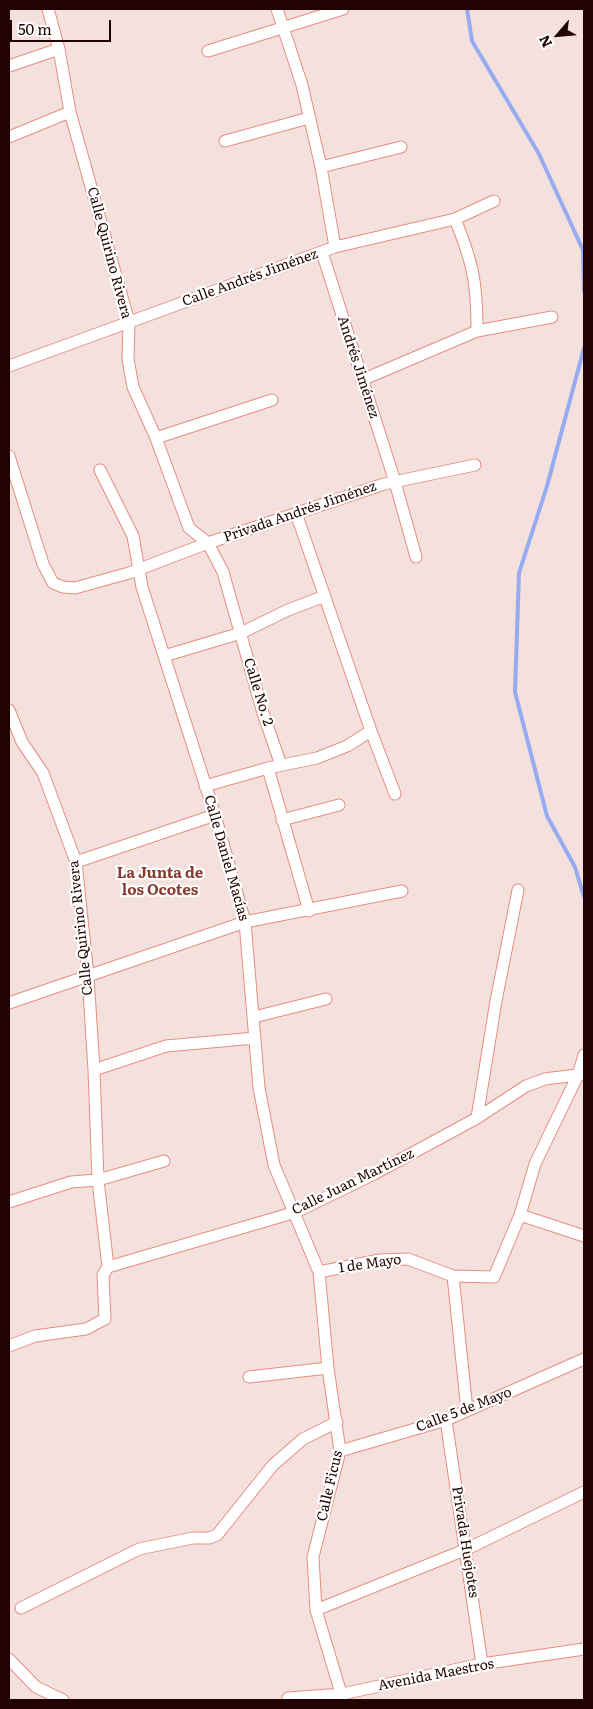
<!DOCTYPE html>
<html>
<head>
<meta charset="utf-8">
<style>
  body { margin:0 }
  #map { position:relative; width:593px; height:1709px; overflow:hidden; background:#f4e1dd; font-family:Literata,serif }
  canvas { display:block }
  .frame { position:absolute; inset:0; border:10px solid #210302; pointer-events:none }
  .north { position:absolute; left:533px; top:10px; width:50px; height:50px; -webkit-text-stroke:4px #fff; paint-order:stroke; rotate:243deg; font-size:14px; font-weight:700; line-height:20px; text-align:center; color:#210302 }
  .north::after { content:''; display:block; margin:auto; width:18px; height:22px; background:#210302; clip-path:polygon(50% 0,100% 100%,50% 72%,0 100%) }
  .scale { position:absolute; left:10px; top:20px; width:101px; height:22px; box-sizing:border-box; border:2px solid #210302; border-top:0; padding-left:6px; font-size:15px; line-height:18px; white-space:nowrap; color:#210302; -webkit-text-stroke:4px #fff; paint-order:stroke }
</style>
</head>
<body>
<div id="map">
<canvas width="593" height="1709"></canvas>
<div class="frame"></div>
<div class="north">N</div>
<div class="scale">50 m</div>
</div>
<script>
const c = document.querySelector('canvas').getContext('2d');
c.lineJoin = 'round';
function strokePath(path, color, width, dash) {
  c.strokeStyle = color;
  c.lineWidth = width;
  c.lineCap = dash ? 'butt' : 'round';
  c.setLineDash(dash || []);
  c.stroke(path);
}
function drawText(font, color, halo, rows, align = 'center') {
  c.font = font + ' Literata,serif';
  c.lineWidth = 4.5;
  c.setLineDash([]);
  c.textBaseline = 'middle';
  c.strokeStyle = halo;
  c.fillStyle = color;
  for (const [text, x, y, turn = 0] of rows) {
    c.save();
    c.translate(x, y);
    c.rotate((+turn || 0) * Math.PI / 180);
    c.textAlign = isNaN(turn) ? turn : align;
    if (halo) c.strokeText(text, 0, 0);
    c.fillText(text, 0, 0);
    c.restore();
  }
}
const stream = new Path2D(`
  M467 9 472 41 539 154 583 250 584 291
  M584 348 547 486 519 573 515 692 547 816 575 867 584 897`);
const minor = new Path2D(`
  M48 9 59 49 70 112 129 322 128 359 133 387 156 438 189 528 208 543 223 572 263 713 281 765
  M277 9 302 85 321 167 335 247
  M208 51 343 9
  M9 66 59 49
  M9 137 70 112
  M225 141 309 118
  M321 167 401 147
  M455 219C473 263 477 283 477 331
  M322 252 395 482 416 557
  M9 366 335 247 455 219 494 201
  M362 380 477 331 552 317
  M156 438 272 400
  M9 456 43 564 53 583 63 587 75 588 129 573 208 543 384 484 475 465
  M100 470 133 536 142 587 215 815 245 922 259 1088 274 1165 319 1272 328 1368 340 1451 313 1557 316 1610 343 1700
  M296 513 371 731 395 794
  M164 656 241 633 288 610 325 596
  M9 710 22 742 43 773 76 862 88 976 94 1070 98 1180 108 1267
  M268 768 309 911
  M205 786 268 768 317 758 347 746 371 731
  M282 820 339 805
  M76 862 215 815
  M9 1003 245 922 402 891
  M254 1017 326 999
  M94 1070 166 1046 255 1038
  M477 1118 496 1001 518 890
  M9 1202 71 1182 98 1180 164 1161
  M520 1215 584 1236
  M319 1272 380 1260 408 1259 453 1276 494 1277 520 1215 535 1164 578 1075 584 1055
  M453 1276 467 1410
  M9 1346 35 1336 86 1329 105 1319 103 1275 108 1267 296 1212 374 1174 477 1118 526 1086 545 1079 584 1074
  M249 1377 328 1368
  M446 1420 482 1664
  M340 1451 446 1420 584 1359
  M21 1608 139 1549 193 1538H209L217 1535 273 1465 303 1439 337 1422
  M316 1610 467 1549 584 1492
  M9 1659 36 1687 63 1700
  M288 1698 342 1694 482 1664 584 1649`);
const streetNames = [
  ["Calle Quirino Rivera",109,253,75],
  ["Calle Andrés Jiménez",250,278,-20],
  ["Andrés Jiménez",358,367,72],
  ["Privada Andrés Jiménez",300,512,-19],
  ["Calle No. 2",258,692,73],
  ["Calle Daniel Macías",226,858,74],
  ["Calle Quirino Rivera",81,928,-96],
  ["Calle Juan Martínez",353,1182,-26],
  ["1 de Mayo",370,1264,-8],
  ["Calle 5 de Mayo",464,1410,-21],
  ["Calle Ficus",330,1486,-77],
  ["Privada Huejotes",465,1542,81],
  ["Avenida Maestros",436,1675,-11]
];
const neighbourhoodNames = [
  ["La Junta de",160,874],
  ["los Ocotes",160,891]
];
strokePath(stream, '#96abf0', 4);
strokePath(minor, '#e58e7f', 13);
strokePath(minor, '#fff', 11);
drawText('14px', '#210302', '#fff', streetNames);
drawText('bold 15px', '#883b2f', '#fff', neighbourhoodNames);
</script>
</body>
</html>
